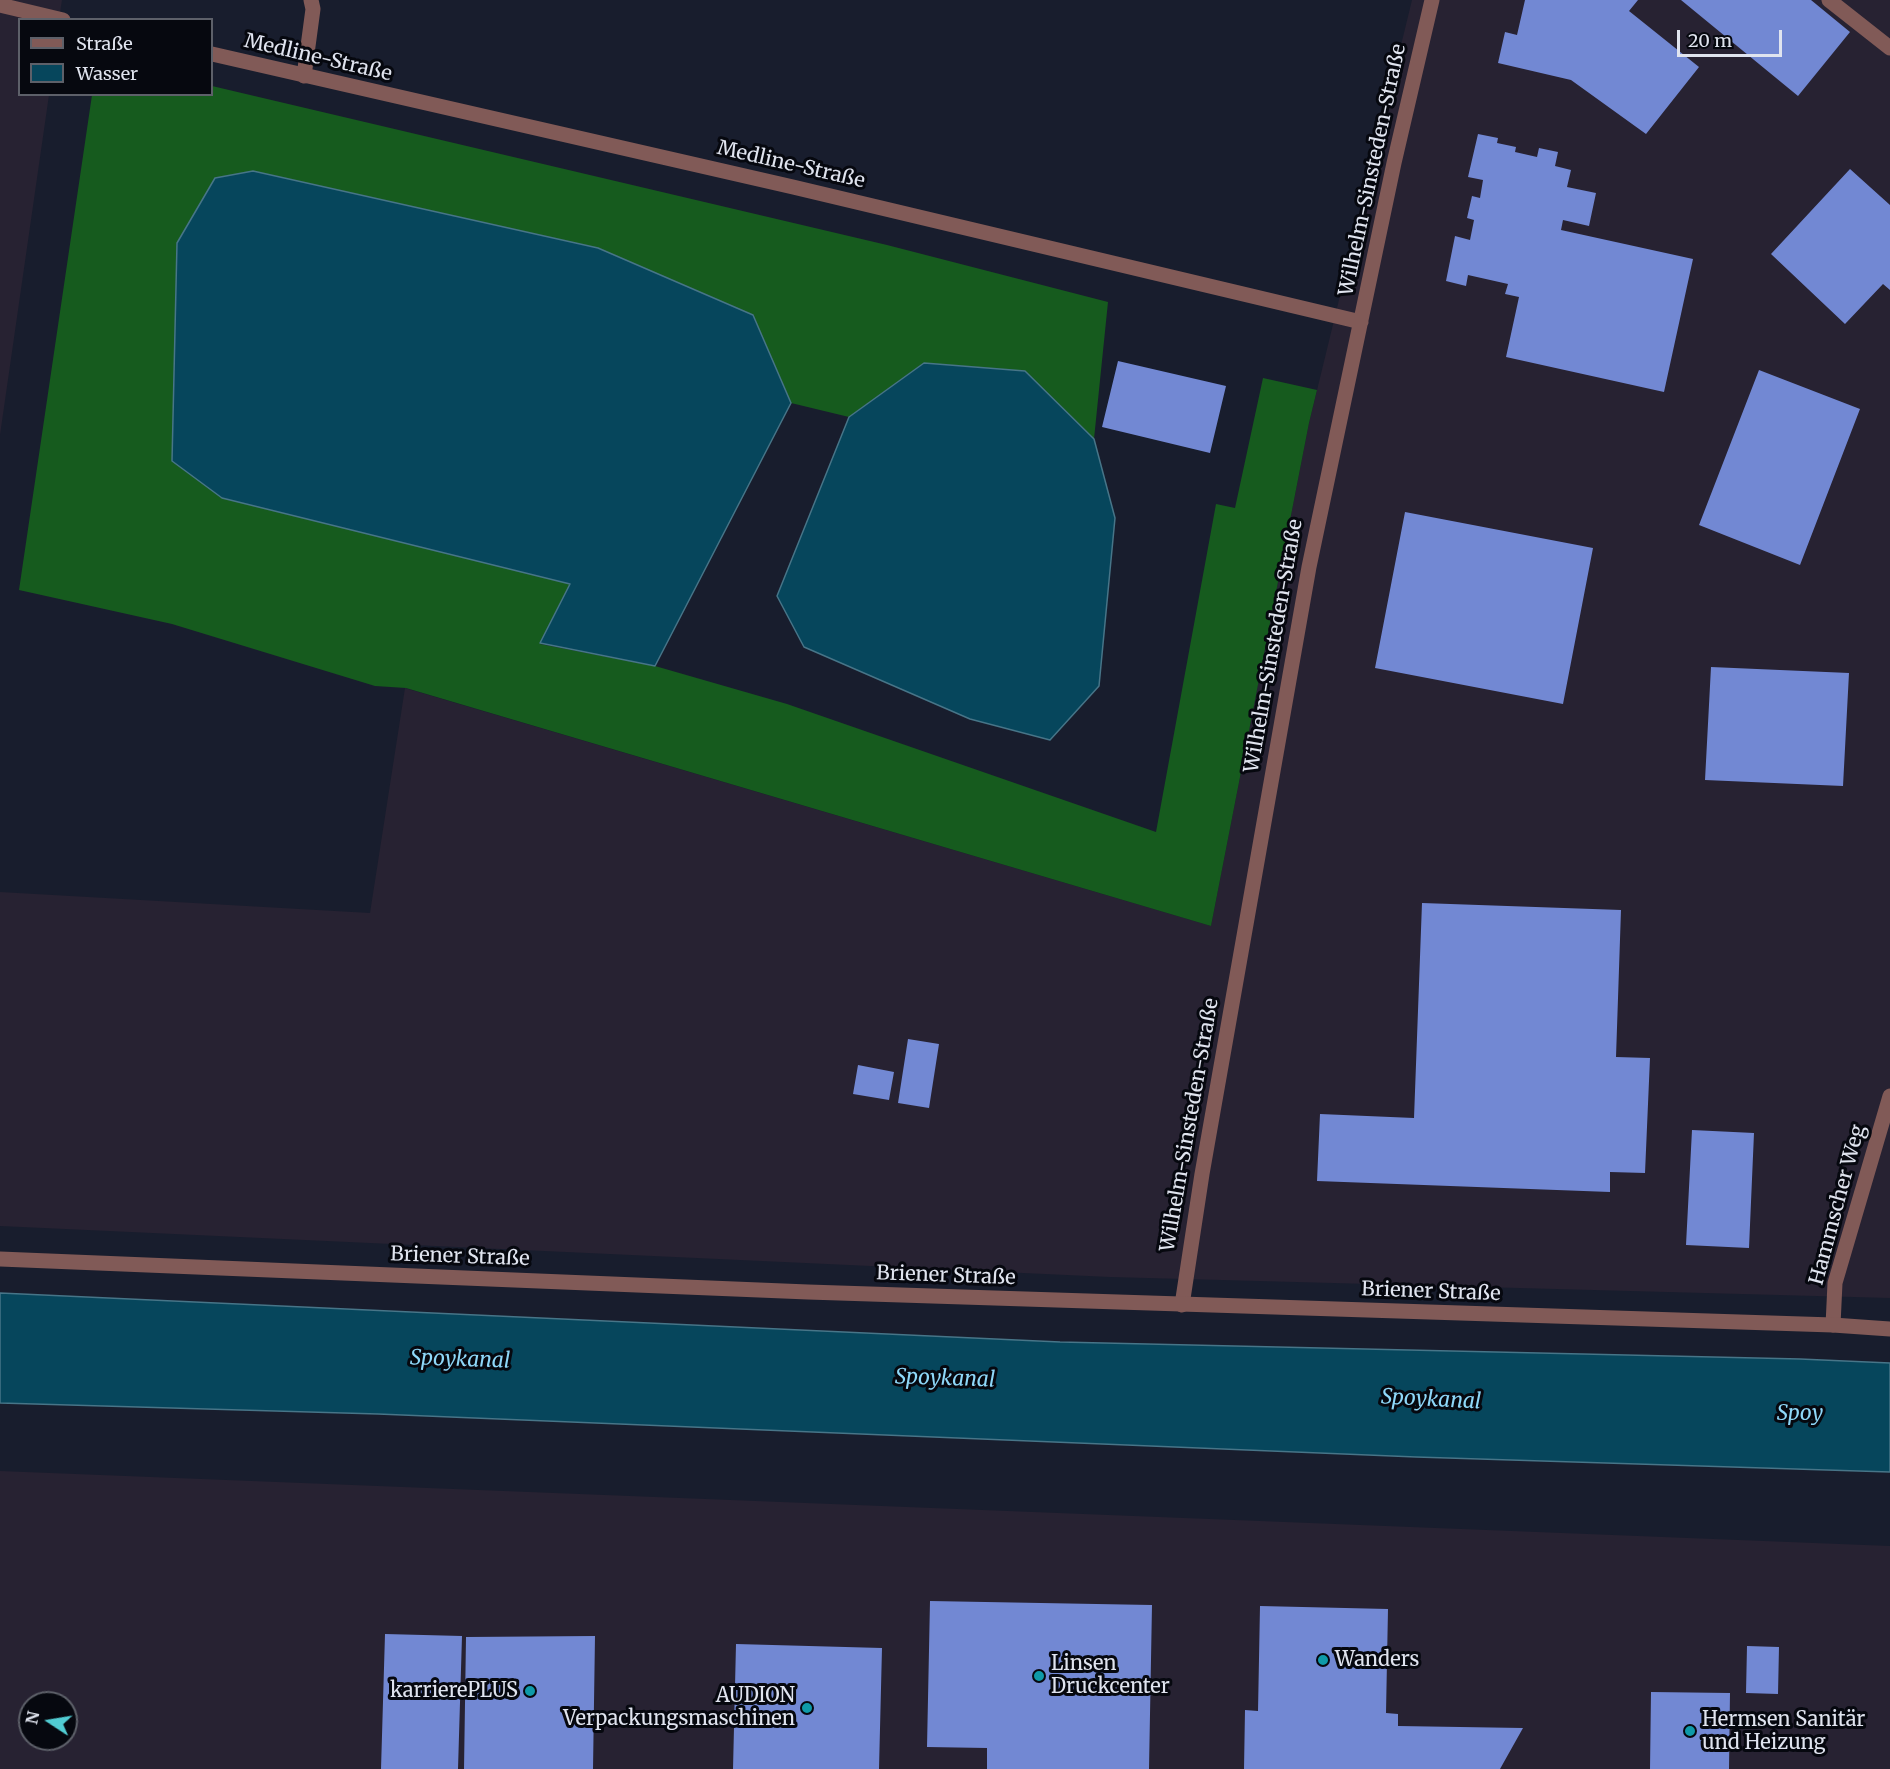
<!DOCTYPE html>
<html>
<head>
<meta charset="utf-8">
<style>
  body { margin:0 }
  #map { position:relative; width:1890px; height:1769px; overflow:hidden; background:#181d2d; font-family:Merriweather,serif }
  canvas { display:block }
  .legend { position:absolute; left:18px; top:18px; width:195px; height:78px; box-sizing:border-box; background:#06080f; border:2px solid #5d6069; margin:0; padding:8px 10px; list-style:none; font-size:18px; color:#e0e4ef }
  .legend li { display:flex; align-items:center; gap:12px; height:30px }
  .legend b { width:30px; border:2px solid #5d6069 }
  .north { position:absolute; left:18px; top:1691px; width:60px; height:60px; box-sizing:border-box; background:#06080f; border:2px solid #5d6069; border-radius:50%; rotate:282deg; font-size:16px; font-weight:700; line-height:24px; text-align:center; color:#e0e4ef }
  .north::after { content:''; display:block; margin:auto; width:21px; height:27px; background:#51ccd3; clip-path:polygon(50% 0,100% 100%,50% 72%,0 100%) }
  .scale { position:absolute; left:1677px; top:30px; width:105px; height:27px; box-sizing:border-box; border:3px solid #e0e4ef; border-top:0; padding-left:8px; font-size:18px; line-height:21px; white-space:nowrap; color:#e0e4ef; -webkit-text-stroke:4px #06080f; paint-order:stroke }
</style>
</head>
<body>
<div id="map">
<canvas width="1890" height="1769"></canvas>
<ul class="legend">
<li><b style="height:8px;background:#815a57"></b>Straße</li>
<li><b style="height:16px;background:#06465c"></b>Wasser</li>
</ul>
<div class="north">N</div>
<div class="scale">20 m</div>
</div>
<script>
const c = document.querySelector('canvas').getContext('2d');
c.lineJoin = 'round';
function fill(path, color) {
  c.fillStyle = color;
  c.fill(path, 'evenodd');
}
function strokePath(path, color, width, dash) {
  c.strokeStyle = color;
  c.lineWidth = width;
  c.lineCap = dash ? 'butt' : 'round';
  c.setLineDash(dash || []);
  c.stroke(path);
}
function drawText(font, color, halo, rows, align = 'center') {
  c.font = font + ' Merriweather,serif';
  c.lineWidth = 6;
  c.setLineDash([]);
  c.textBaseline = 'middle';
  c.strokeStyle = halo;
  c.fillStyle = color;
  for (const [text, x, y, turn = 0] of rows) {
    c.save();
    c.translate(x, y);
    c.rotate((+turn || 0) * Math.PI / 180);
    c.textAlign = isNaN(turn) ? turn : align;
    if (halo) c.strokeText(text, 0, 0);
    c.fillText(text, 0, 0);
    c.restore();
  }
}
const industrial = new Path2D(`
  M0 0H62L59 19 20 20V94L49 95 0 435Z
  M1412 0H1890V1298L1110 1277 0 1226V892L370 913 405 688 1211 926 1309 423Z
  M0 1471 1890 1546V1769H0ZM30 1703H66V1739H30Z`);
const forest = new Path2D(`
  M212 86 887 245 1108 302 1094 439 1024 371 924 363 849 417 791 403 753 315 598 248 253 171 215 178 222 498 571 584 540 644 655 666 787 704 1156 832 1216 504 1235 508 1263 378 1317 390 1309 423 1211 926 406 688 375 686 172 624 19 590 92 95 212 94Z`);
const water = new Path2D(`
  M253 171 598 248 753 315 791 403 655 666 540 643 570 584 222 498 172 461 177 243 215 178Z
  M924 363 1025 371 1094 439 1115 518 1099 686 1050 740 970 719 804 647 777 596 849 417Z
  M0 1293 1060 1342 1800 1359 1890 1363V1472L1416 1457 378 1414 0 1403Z`);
const building = new Path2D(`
  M1525 0H1638L1629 11 1699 67 1646 134 1571 80 1498 63 1505 32 1517 35Z
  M1681 0H1811L1850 32 1798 96Z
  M1478 134 1498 138 1497 143 1516 147 1515 152 1537 157 1539 148 1558 152 1555 166 1571 170 1567 187 1596 193 1589 226 1563 220 1561 230 1693 259 1664 392 1506 357 1519 297 1505 294 1508 284 1468 275 1466 286 1446 281 1455 236 1470 240 1474 220 1467 218 1472 196 1480 198 1483 180 1468 177Z
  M1850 169 1890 205V290L1883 284 1845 324 1771 254Z
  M1118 361 1226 386 1210 453 1102 427Z
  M1759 370 1860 409 1800 565 1699 525Z
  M1405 512 1593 548 1563 704 1375 668Z
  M1711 667 1849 673 1843 786 1705 780Z
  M1422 903 1621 910 1616 1057 1650 1058 1645 1173 1610 1172V1192L1317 1181 1320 1114 1414 1118Z
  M908 1039 939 1044 929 1108 898 1103Z
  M858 1065 894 1072 889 1100 853 1094Z
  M1692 1130 1754 1133 1749 1248 1686 1245Z
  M930 1601 1152 1605 1149 1769H987V1748L927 1747Z
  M1260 1606 1388 1609 1386 1713 1398 1714V1726L1523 1728 1500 1769H1244L1245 1710 1258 1711Z
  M385 1634 462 1636 458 1769H381Z
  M595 1636 593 1769H464L466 1637Z
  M736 1644 882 1648 879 1769H733Z
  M1747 1646 1779 1647 1778 1694 1746 1693Z
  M1651 1692 1730 1693 1729 1769H1650Z`);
const service = new Path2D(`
  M1829 0 1890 48
  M304 76 313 9 311 0`);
const minor = new Path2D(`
  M0 5 63 20
  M212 54 793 187 1361 322
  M1182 1305 1202 1174 1309 567 1394 163 1432 0
  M1833 1325 1835 1283 1890 1096`);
const tertiary = new Path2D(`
  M0 1259 808 1292 1833 1325 1890 1329`);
const markers = [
  [1323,1660,6,"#0f9aa8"],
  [1039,1676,6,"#0f9aa8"],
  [530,1691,6,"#0f9aa8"],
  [807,1708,6,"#0f9aa8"],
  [1690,1731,6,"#0f9aa8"]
];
const streetNames = [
  ["Medline-Straße",318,58,13],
  ["Medline-Straße",791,165,13],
  ["Wilhelm-Sinsteden-Straße",1373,170,-78],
  ["Wilhelm-Sinsteden-Straße",1274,646,-80],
  ["Wilhelm-Sinsteden-Straße",1190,1125,-80],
  ["Hammscher Weg",1838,1205,-75],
  ["Briener Straße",460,1257,2],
  ["Briener Straße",946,1276,2],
  ["Briener Straße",1431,1292,2]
];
const poiNames = [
  ["Wanders",1335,1660],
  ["Linsen",1051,1664],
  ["Druckcenter",1051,1687],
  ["karrierePLUS",518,1691,"right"],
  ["AUDION",795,1696,"right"],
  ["Verpackungsmaschinen",795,1719,"right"],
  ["Hermsen Sanitär",1702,1720],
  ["und Heizung",1702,1743]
];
const waterNames = [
  ["Spoykanal",460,1360,2],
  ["Spoykanal",945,1379,2],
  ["Spoykanal",1431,1400,3],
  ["Spoy",1800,1414]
];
fill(industrial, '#272232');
fill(forest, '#165b1e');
fill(water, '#06465c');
strokePath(water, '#477588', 1.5);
fill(building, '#7288d3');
strokePath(service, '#815a57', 15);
strokePath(minor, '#815a57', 15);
strokePath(tertiary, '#815a57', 15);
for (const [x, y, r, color] of markers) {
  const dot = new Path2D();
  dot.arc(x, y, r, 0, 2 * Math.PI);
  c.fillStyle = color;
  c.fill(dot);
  strokePath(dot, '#06080f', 2);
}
drawText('20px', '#e0e4ef', '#06080f', streetNames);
drawText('20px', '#e0e4ef', '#06080f', poiNames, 'left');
drawText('italic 21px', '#8ed8f9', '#06080f', waterNames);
</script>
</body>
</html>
